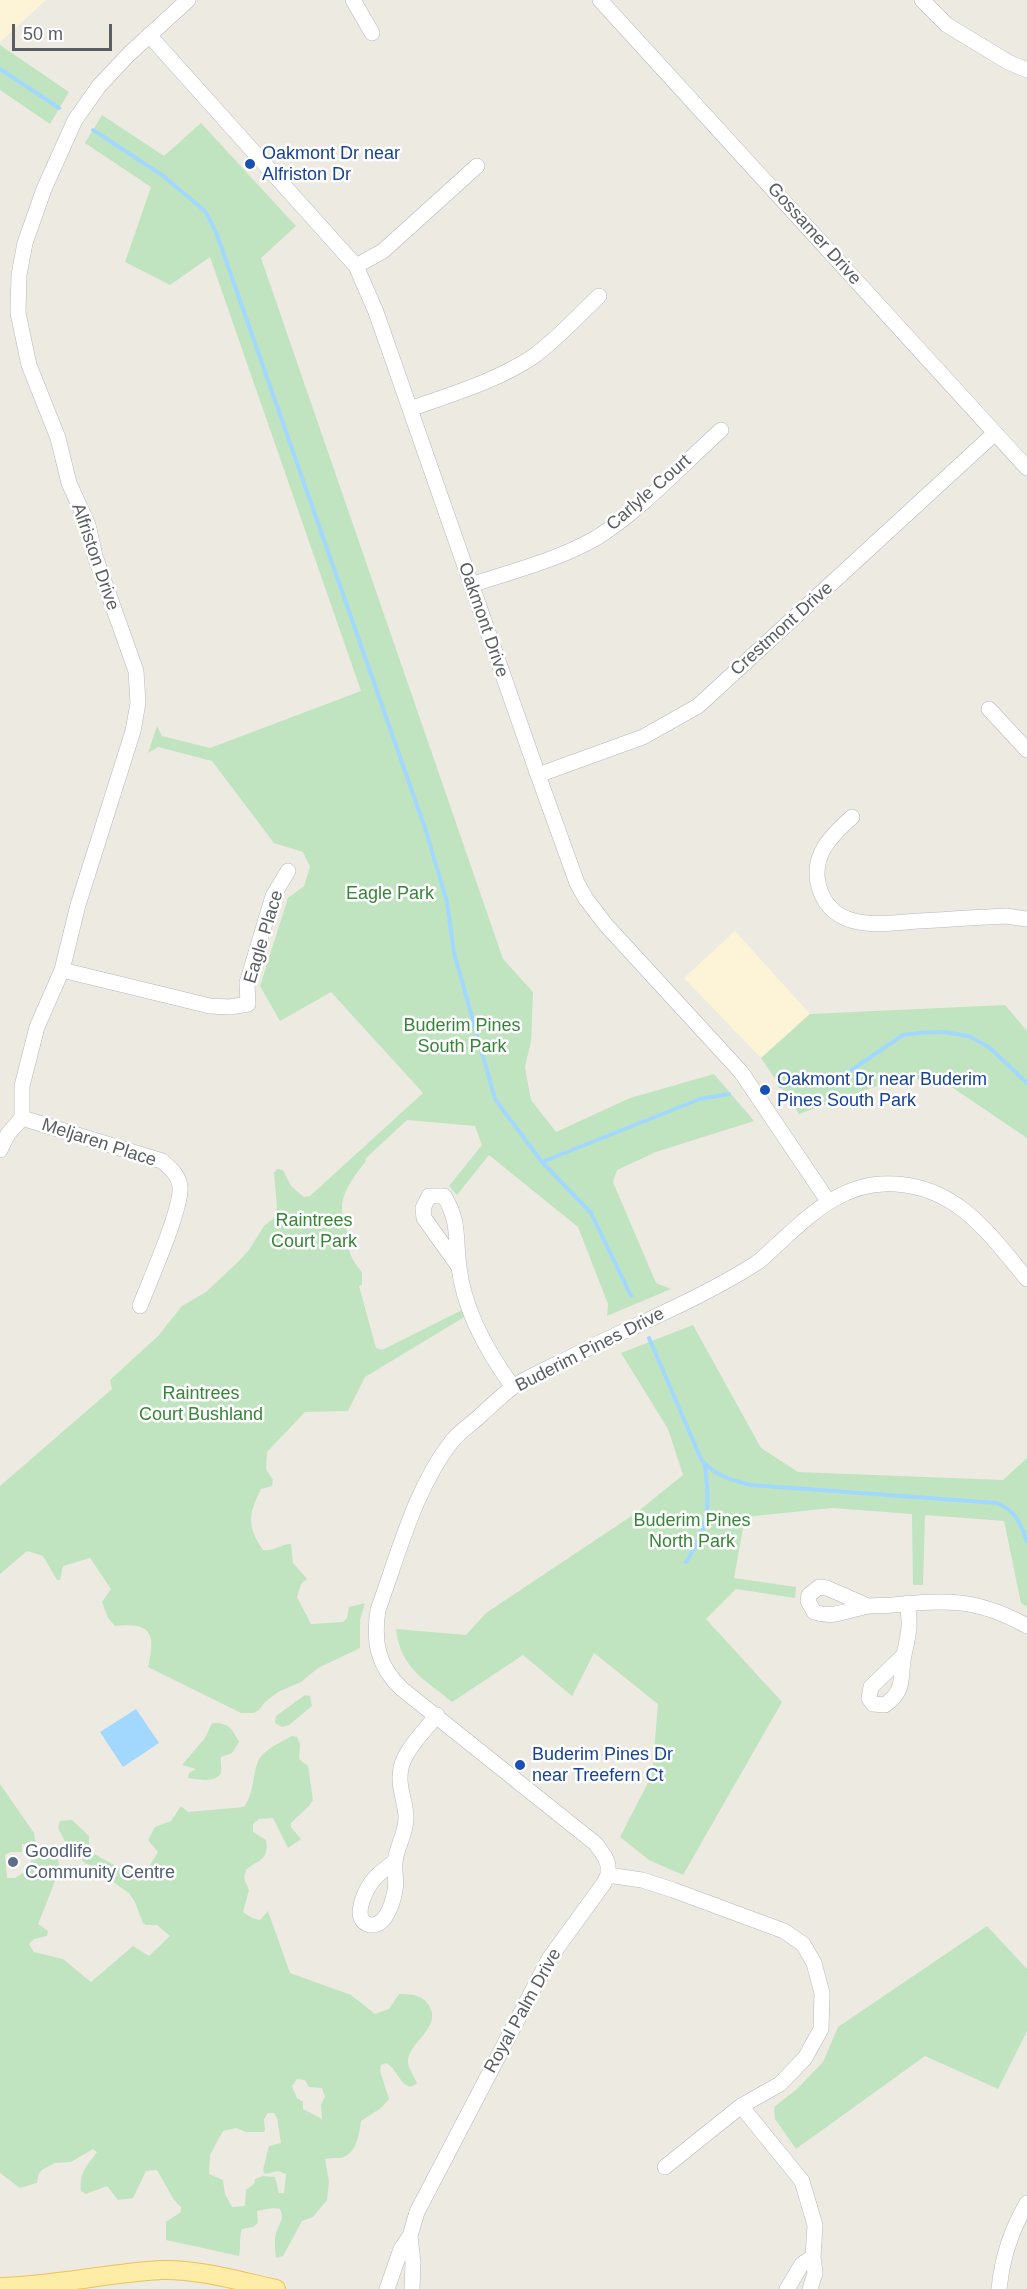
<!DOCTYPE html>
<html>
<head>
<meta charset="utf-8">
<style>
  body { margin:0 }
  #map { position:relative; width:1027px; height:2289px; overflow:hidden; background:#edeae2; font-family:Helvetica,sans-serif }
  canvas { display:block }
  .scale { position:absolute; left:12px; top:24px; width:100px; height:27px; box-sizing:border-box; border:3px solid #5a5e63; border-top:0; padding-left:8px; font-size:18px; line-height:21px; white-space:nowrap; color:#5a5e63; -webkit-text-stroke:4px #fff; paint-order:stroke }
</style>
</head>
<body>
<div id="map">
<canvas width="1027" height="2289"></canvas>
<div class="scale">50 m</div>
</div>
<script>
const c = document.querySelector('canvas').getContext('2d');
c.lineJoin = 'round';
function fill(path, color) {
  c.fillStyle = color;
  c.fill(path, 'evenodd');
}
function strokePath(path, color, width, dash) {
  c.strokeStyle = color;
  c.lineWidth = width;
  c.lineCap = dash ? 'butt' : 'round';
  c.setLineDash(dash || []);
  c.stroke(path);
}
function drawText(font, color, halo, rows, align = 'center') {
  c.font = font + ' Helvetica,sans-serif';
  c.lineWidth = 5;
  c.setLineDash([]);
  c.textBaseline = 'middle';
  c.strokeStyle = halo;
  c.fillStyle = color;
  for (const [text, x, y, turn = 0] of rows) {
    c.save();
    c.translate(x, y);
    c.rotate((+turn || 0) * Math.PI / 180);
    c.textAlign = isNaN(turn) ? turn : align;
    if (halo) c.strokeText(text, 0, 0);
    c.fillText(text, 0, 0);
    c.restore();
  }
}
const commercial = new Path2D(`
  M0 0H46L0 42Z
  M735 931 810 1014 761 1058 684 978Z`);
const green = new Path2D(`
  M0 45 69 92 50 124 0 90Z
  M102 115 164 156 201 123 296 226 261 258 503 959 533 992 531 1041 525 1067 531 1100 556 1132 630 1098 714 1074 754 1121 656 1152 617 1170 613 1182 656 1283 671 1289 607 1316 608 1304 578 1227 489 1155 457 1195 449 1186 482 1145 475 1126 407 1120 365 1159 366 1161C357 1172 342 1192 342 1207 341 1216 348 1226 347 1235 347 1248 351 1260 362 1272V1285L359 1286 376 1348 382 1350 464 1309 466 1316 365 1377 348 1411 305 1412 267 1452 266 1469 273 1480 272 1486 261 1489C248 1515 247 1526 263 1550 274 1552 280 1544 291 1544L293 1563 307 1579 301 1584 297 1597 311 1624 343 1622 347 1618 349 1607 365 1603 360 1620V1648L318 1668 301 1682 278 1692 265 1702 259 1710 253 1713H241L148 1667C156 1634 152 1622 115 1626L108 1618 102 1602 111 1589 90 1558 63 1566 60 1580H57L43 1556 27 1551 0 1574V1486L112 1389 110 1380 158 1336 182 1306 206 1292 239 1261 249 1250 264 1226 274 1218 277 1207 274 1173 277 1169 283 1170 291 1186 304 1197 310 1196 423 1093 331 992 280 1021 260 986 288 898 304 886 310 867 303 852 274 843 212 761 158 747 148 753 157 726 162 736 210 748 361 691 210 257 170 285 125 262 151 187 85 143Z
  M1005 1005 1027 1031V1138L953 1088 905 1076 799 1114 761 1058 810 1014Z
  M693 1325 761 1448 798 1472 1003 1480 1027 1458V1607L1021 1603 1004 1521 925 1515 923 1585H913L912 1514 832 1508 745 1517 734 1578 796 1587 795 1598 736 1589 706 1619 782 1702 683 1875 649 1860 620 1837 652 1775 658 1704 594 1653 572 1696 523 1655 452 1702C423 1678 401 1669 396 1629L466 1635 486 1613 636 1513 683 1475 668 1429 621 1353Z
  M305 1695 310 1696 312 1706 289 1725 282 1727 275 1723 276 1716Z
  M212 1723C228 1722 232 1728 239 1742L232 1753 221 1757C220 1762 222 1767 221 1772 218 1784 196 1779 188 1778L189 1773 196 1769 182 1765 205 1738Z
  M292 1736 297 1737 300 1744 299 1759 308 1766 313 1800 309 1806 291 1823V1827L301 1839 288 1848 273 1818 259 1819 253 1824V1832L266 1840C270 1861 257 1860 246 1870L244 1878 249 1890 243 1912 252 1918 260 1920 268 1911 290 1973 351 1995 375 2014 389 2009 399 1994C409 1994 421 1994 428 2004 444 2027 409 2041 408 2061 408 2068 414 2076 417 2083 403 2096 398 2068 386 2063L381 2065 380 2071 389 2099 381 2108 361 2121C359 2134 357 2155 340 2158 335 2158 331 2158 325 2159L329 2182 327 2200 313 2217 302 2221 283 2256 276 2258C275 2249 274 2241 276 2233 279 2223 285 2220 280 2209L273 2208 257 2211 258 2223 253 2227 242 2229C239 2236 241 2247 239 2256L166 2240V2222L181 2212V2207L174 2200 157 2170 146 2171 133 2198 118 2200 107 2186 86 2194 81 2191C79 2172 87 2166 97 2152L93 2149 71 2162 55 2163 43 2169 39 2173 37 2183 20 2188 0 2173V1784L34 1833 36 1845 22 1844V1852H11L5 1855 7 1878H15L29 1869 32 1855 50 1852 58 1860 60 1869 38 1924 48 1931 47 1936 34 1939 29 1944 34 1952 63 1959 91 1982 133 1946 149 1956 170 1936 157 1925H146L143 1923 135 1902 129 1893 71 1853 58 1828 60 1821 72 1820 89 1836V1851L141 1880 158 1852 148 1840 155 1827 171 1821 181 1806 188 1812 244 1807C254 1793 252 1777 258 1761 264 1749 281 1742 292 1736ZM297 2079 305 2080 309 2087 322 2088 325 2097 321 2104 322 2119 303 2109V2102L297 2098 292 2086ZM268 2113H274L277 2118 281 2143 269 2146 263 2170 265 2174 278 2171 286 2174 284 2193H279L275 2177 263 2176 255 2179 254 2184 246 2190 245 2206 232 2207 225 2194 223 2180 209 2174 210 2155 223 2131 236 2128 246 2132H264L265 2130 264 2119Z
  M987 1926 1027 1969V2031L998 2089 925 2056 796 2149 775 2119 774 2107 797 2089 823 2062 838 2027Z`);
const water = new Path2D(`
  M136 1709 159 1743 123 1767 100 1732Z`);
const stream = new Path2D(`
  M0 69 59 108
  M93 130 162 175 205 211 216 232 426 831 447 902 454 953 495 1099 542 1162 591 1213 631 1296
  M780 1086 840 1078 903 1035 918 1033 944 1032 969 1036 990 1048 1027 1083
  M542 1162 700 1099 729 1094
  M649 1338 701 1459C715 1476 731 1480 751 1485L997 1503C1016 1511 1020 1523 1027 1541
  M686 1562C711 1524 709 1507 705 1464`);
const minor = new Path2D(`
  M353 0 372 33
  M600 0 1027 468
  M922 0 947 25 1008 62 1027 70
  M149 35 356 266 376 312 538 775 577 883 586 899 606 925 741 1072 828 1201
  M356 266 383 251 477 166
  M410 409C452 394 497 381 534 356 557 339 578 316 599 296
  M471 585C513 571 558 560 596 538 640 511 682 465 721 430
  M989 709 1027 750
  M538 775 643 737 698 706 995 433
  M852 817C832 835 812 854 818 883 829 933 881 924 918 921 941 920 964 918 987 917L1006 916 1027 919
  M62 970 210 1006 230 1007 248 1004 247 983 273 896 288 871
  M22 1118 162 1161C170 1168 179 1175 180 1187 182 1209 149 1282 140 1306
  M0 1150 8 1134 22 1118V1086L37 1027 62 970 78 905 133 731 138 703 136 671 95 556 88 525 69 483 58 438 29 365 18 313 19 275 25 243 44 189 75 120 99 86 128 55 188 0
  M459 1267 424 1218 423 1208 429 1196H444C460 1222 455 1238 459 1267 464 1310 488 1353 513 1387
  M868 1606 827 1588 819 1587 809 1595 808 1601 814 1612C835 1619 848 1609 869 1606 876 1605 884 1606 892 1605 947 1600 977 1598 1027 1626
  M904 1655 871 1687 869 1698 873 1704 885 1705C907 1689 899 1677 904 1655 909 1631 911 1627 907 1603
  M395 1861C388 1867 380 1872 374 1879 367 1887 351 1917 367 1924 385 1931 393 1902 395 1890 397 1881 394 1871 395 1862 396 1848 406 1834 406 1818 406 1801 397 1787 401 1768 404 1751 426 1729 437 1715
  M608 1875 642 1880 673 1890 784 1931 803 1944 814 1963 822 1993 821 2029 805 2058 780 2084 741 2106 665 2167
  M741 2106 802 2181 815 2225 813 2257 815 2273 810 2289
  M410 2236 413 2263 412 2289
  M387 2289 401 2249 410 2236 417 2212 549 1959 604 1883 608 1875V1865L605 1857 596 1844 402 1689C378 1667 373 1642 378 1610 398 1555 415 1488 452 1441 460 1431 473 1423 482 1414 492 1405 502 1395 513 1387 531 1375 554 1366 573 1356 634 1325 698 1300 755 1264 764 1258 771 1250 779 1243 813 1212 846 1180 896 1184 959 1188 990 1235 1027 1279
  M787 2289 802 2264 813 2257
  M999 2289C1002 2258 1011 2230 1027 2203`);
const major = new Path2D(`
  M0 2287C54 2286 107 2273 161 2270 199 2269 239 2281 276 2289`);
const markers = [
  [250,164,6,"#1a4fb4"],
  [765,1090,6,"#1a4fb4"],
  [520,1765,6,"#1a4fb4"],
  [13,1862,6,"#5c6f8a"]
];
const transitNames = [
  ["Oakmont Dr near",262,154],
  ["Alfriston Dr",262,175],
  ["Oakmont Dr near Buderim",777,1080],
  ["Pines South Park",777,1101],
  ["Buderim Pines Dr",532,1755],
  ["near Treefern Ct",532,1776]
];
const streetNames = [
  ["Gossamer Drive",814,234,48],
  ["Carlyle Court",649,493,-41],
  ["Alfriston Drive",95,557,71],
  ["Oakmont Drive",483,620,71],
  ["Crestmont Drive",782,629,-42],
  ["Eagle Place",264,937,-73],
  ["Meljaren Place",99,1143,18],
  ["Buderim Pines Drive",590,1350,-27],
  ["Royal Palm Drive",523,2011,-61]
];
const parkNames = [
  ["Eagle Park",390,894],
  ["Buderim Pines",462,1026],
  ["South Park",462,1047],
  ["Raintrees",314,1221],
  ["Court Park",314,1242],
  ["Raintrees",201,1394],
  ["Court Bushland",201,1415],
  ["Buderim Pines",692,1521],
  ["North Park",692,1542]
];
const serviceNames = [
  ["Goodlife",25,1852],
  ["Community Centre",25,1873]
];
fill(commercial, '#fdf3d7');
fill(green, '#c0e4bf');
fill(water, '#a2d8fd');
strokePath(stream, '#a2d8fd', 4);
strokePath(minor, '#b5b8bc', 16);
strokePath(major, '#eec05a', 20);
strokePath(minor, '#fff', 15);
strokePath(major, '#fdeda7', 18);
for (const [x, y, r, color] of markers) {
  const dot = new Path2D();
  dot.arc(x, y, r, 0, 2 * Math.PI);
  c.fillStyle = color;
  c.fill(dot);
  strokePath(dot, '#fff', 2);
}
drawText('18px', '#164399', '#fff', transitNames, 'left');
drawText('18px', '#5a5e63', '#fff', streetNames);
drawText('18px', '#378538', '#fff', parkNames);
drawText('18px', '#4e5e75', '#fff', serviceNames, 'left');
</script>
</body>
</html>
